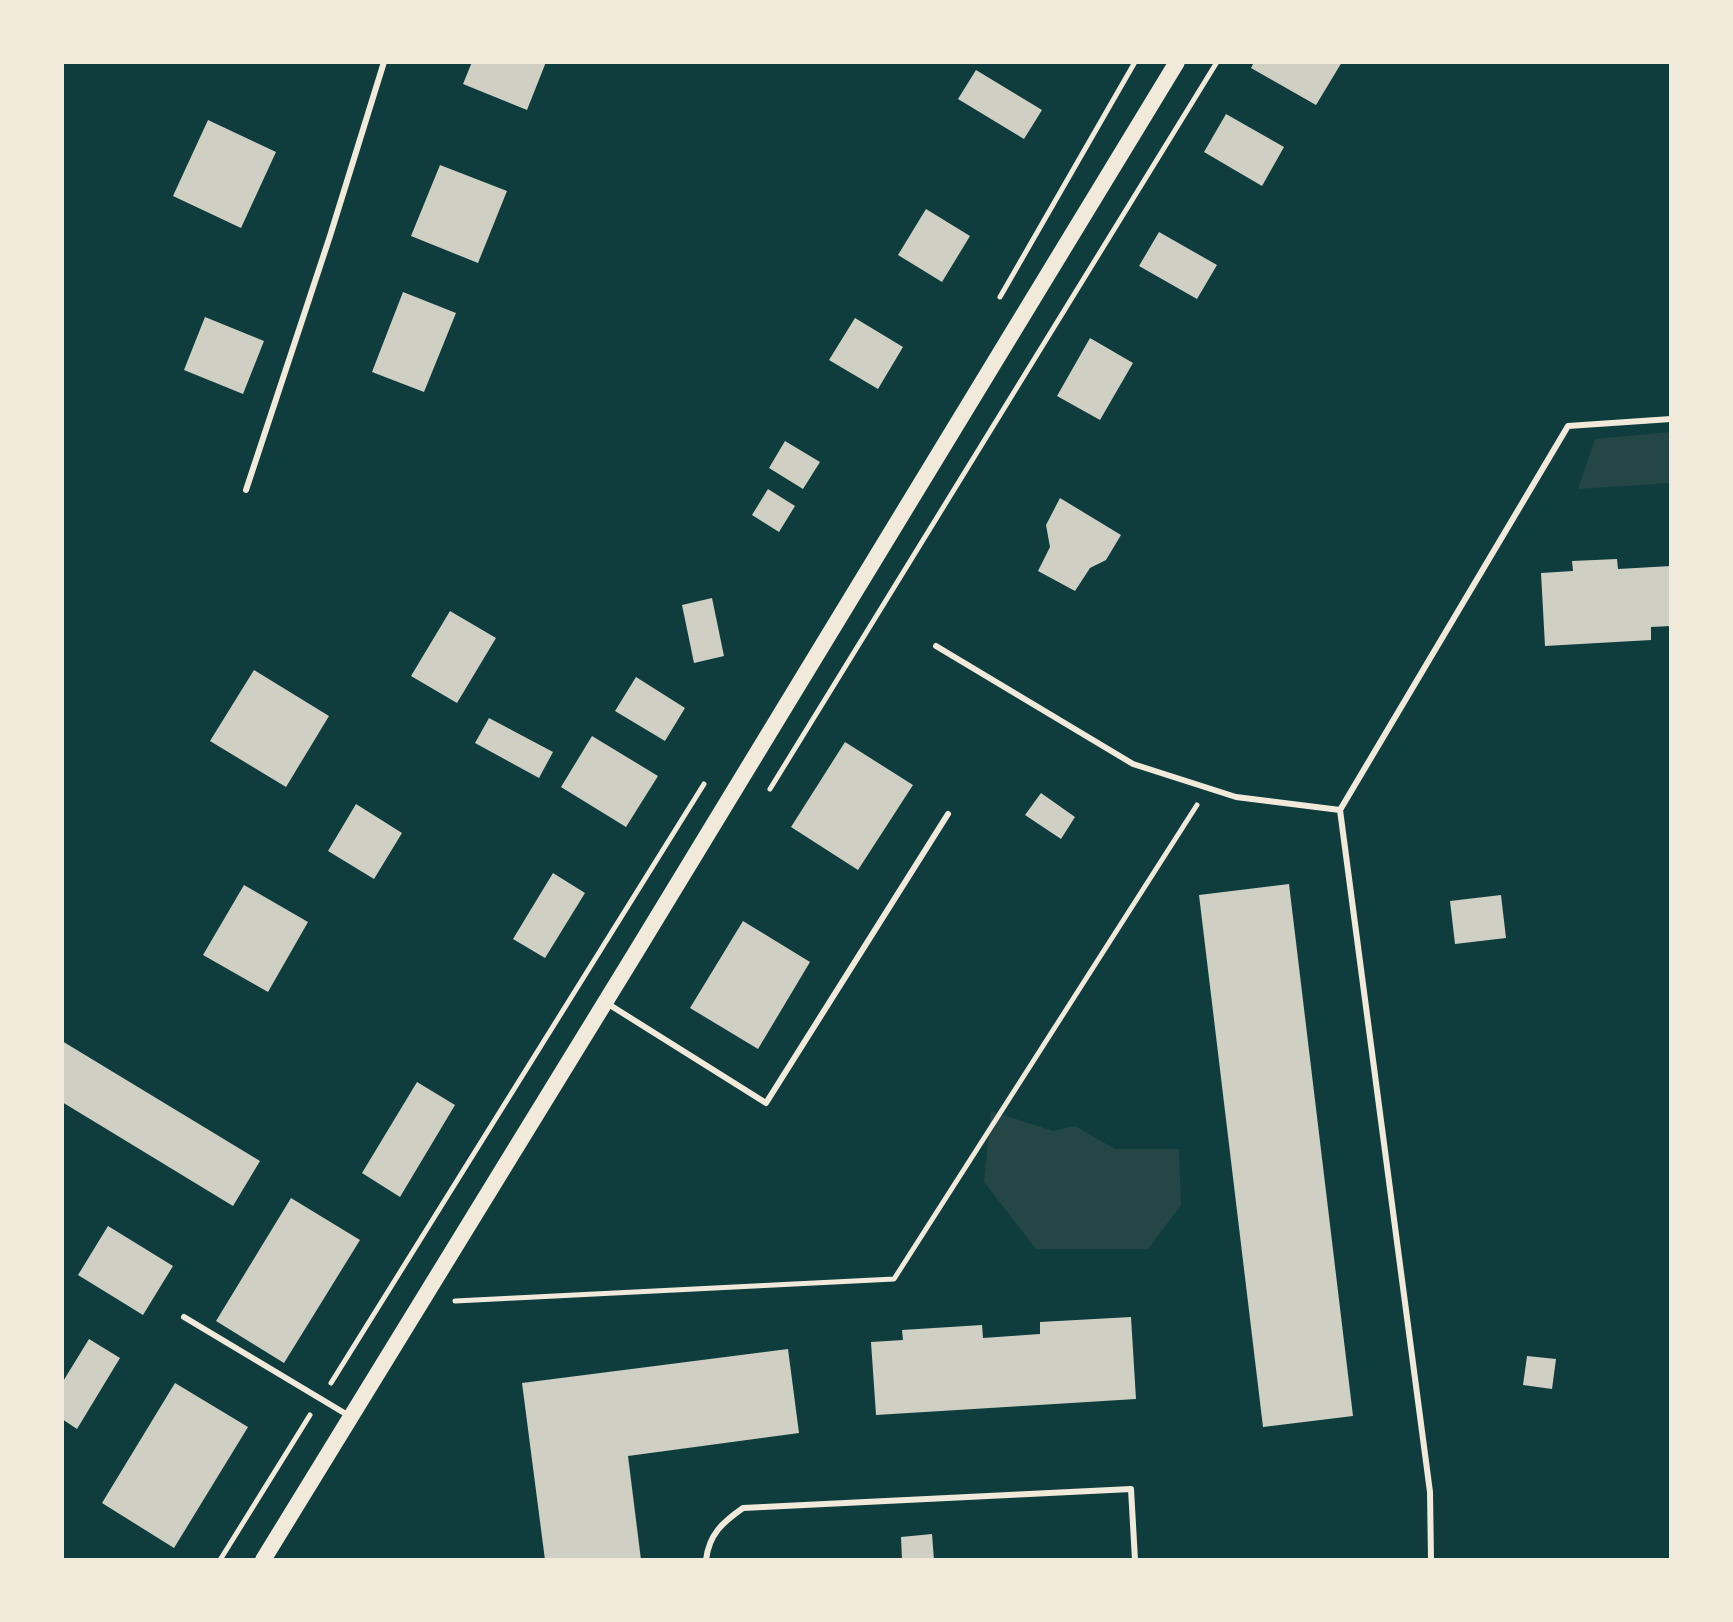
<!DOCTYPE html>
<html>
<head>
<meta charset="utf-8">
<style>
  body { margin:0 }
  #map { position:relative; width:1733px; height:1622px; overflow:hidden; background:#0f3d3e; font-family:"Sofia Sans Condensed",sans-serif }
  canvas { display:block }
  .frame { position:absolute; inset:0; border:64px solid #f1e9da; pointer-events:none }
</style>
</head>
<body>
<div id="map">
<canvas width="1733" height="1622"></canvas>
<div class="frame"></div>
</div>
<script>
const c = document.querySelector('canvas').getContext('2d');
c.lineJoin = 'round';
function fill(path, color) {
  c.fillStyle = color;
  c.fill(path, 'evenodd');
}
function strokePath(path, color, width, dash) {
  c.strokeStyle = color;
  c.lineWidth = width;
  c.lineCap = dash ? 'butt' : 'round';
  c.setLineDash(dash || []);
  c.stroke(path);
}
const green = new Path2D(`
  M1671 432V483L1578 489 1595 439Z
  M991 1111 1053 1131 1075 1126 1115 1149H1179L1181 1205 1148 1249H1036L984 1182Z`);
const building = new Path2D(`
  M472 62H546L527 110 463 84Z
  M1254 62H1342L1316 105 1251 68Z
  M976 70 1042 110 1024 139 958 99Z
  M1226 114 1284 147 1262 186 1204 152Z
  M208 120 276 152 241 228 173 196Z
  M440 165 507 191 478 263 411 236Z
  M926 209 970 236 942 282 898 255Z
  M1159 232 1217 265 1197 299 1139 266Z
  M403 292 456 313 424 392 372 372Z
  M205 317 264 341 243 394 184 370Z
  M855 318 903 347 878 389 829 360Z
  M1090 338 1133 363 1100 420 1057 396Z
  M785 441 820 462 803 489 769 468Z
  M768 489 795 506 779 532 752 515Z
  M1060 498 1121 535 1106 560 1090 568 1075 591 1038 571 1050 547 1046 525Z
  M1617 559 1618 569 1671 566V626L1651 627V640L1545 646 1541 573 1573 571 1572 561Z
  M712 598 724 656 694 663 682 605Z
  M450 611 496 638 457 703 411 676Z
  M254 670 329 716 286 787 210 741Z
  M636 677 685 708 665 741 615 711Z
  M489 718 553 752 539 778 475 743Z
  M592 736 658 776 626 827 561 787Z
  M845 742 913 785 858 870 791 827Z
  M1041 793 1075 817 1061 839 1025 815Z
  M356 804 402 833 374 879 328 851Z
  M553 873 585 893 545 958 513 939Z
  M1289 884 1353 1416 1263 1427 1199 895Z
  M244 885 308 922 268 992 203 955Z
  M1501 895 1506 938 1455 944 1450 901Z
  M743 921 810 962 758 1049 690 1008Z
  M62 1041 260 1161 233 1206 62 1102Z
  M417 1082 455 1105 400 1197 362 1173Z
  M291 1198 360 1240 284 1363 216 1321Z
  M108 1226 173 1266 143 1315 78 1275Z
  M1131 1317 1136 1399 876 1415 871 1342 903 1340 902 1330 982 1325 983 1338 1040 1334V1322Z
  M89 1339 120 1358 77 1429 62 1419V1383Z
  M788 1349 799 1433 628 1456 641 1560H545L522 1383Z
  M1527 1356 1556 1359 1552 1389 1523 1385Z
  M175 1383 248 1427 174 1548 102 1503Z
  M932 1534 934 1560H902L901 1537Z`);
const path = new Path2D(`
  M1000 297 1135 62
  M770 789 1217 62
  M455 1301 894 1279 1197 805
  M331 1383 704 784
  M220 1560 310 1415`);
const service = new Path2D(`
  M246 490 330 236 384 62
  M936 646 1133 764 1236 797 1340 810
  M605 1002 766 1103 948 814
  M184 1317 351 1417
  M706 1560C709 1534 723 1522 743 1508L1131 1489 1135 1560
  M1431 1560 1430 1492 1340 810 1568 426 1671 419`);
const secondary = new Path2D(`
  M263 1560 636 952 1177 62`);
fill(green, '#244646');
fill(building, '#cfcfc3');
strokePath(path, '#f1e9da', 5);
strokePath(service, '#f1e9da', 6);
strokePath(secondary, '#f1e9da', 16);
</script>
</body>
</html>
